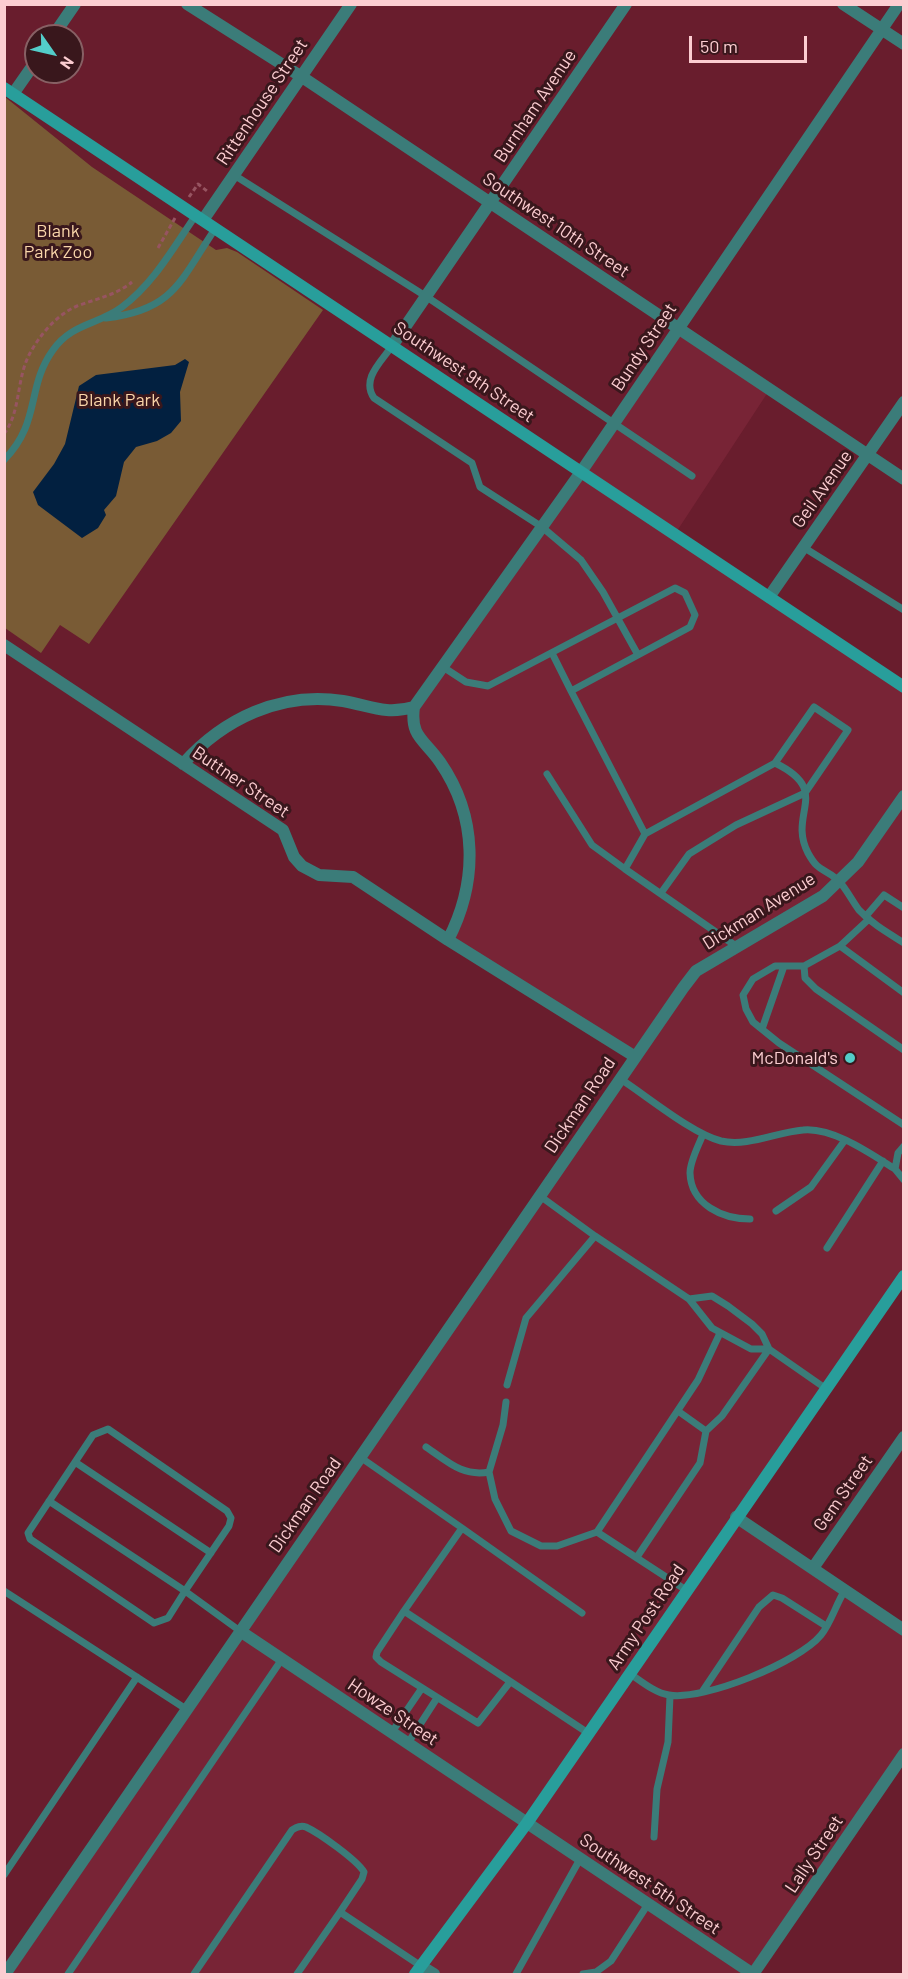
<!DOCTYPE html>
<html>
<head>
<meta charset="utf-8">
<style>
  body { margin:0 }
  #map { position:relative; width:908px; height:1979px; overflow:hidden; background:#691d2d; font-family:Barlow,sans-serif }
  canvas { display:block }
  .frame { position:absolute; inset:0; border:6px solid #fccdd1; pointer-events:none }
  .north { position:absolute; left:24px; top:24px; width:60px; height:60px; box-sizing:border-box; background:#39171c; border:2px solid #876064; border-radius:50%; rotate:124deg; font-size:16px; font-weight:700; line-height:24px; text-align:center; color:#fccdd1 }
  .north::after { content:''; display:block; margin:auto; width:21px; height:27px; background:#53cdc9; clip-path:polygon(50% 0,100% 100%,50% 72%,0 100%) }
  .scale { position:absolute; left:689px; top:36px; width:118px; height:27px; box-sizing:border-box; border:3px solid #fccdd1; border-top:0; padding-left:8px; font-size:18px; line-height:21px; white-space:nowrap; color:#fccdd1; -webkit-text-stroke:4px #39171c; paint-order:stroke }
</style>
</head>
<body>
<div id="map">
<canvas width="908" height="1979"></canvas>
<div class="frame"></div>
<div class="north">N</div>
<div class="scale">50 m</div>
</div>
<script>
const c = document.querySelector('canvas').getContext('2d');
c.lineJoin = 'round';
function fill(path, color) {
  c.fillStyle = color;
  c.fill(path, 'evenodd');
}
function strokePath(path, color, width, dash) {
  c.strokeStyle = color;
  c.lineWidth = width;
  c.lineCap = dash ? 'butt' : 'round';
  c.setLineDash(dash || []);
  c.stroke(path);
}
function drawText(font, color, halo, rows, align = 'center') {
  c.font = font + ' Barlow,sans-serif';
  c.lineWidth = 6;
  c.setLineDash([]);
  c.textBaseline = 'middle';
  c.strokeStyle = halo;
  c.fillStyle = color;
  for (const [text, x, y, turn = 0] of rows) {
    c.save();
    c.translate(x, y);
    c.rotate((+turn || 0) * Math.PI / 180);
    c.textAlign = isNaN(turn) ? turn : align;
    if (halo) c.strokeText(text, 0, 0);
    c.fillText(text, 0, 0);
    c.restore();
  }
}
const built = new Path2D(`
  M678 328 770 389 675 534 903 687V1276L736 1517 903 1630V1753L753 1974H5L634 1057 448 940 471 854 456 790 415 733 414 707Z`);
const green = new Path2D(`
  M5 97 92 167 216 250 227 248 237 252 323 310 89 644 60 625 41 653 5 628Z`);
const water = new Path2D(`
  M185 359 189 362 180 392 181 421 171 433 157 441 136 447 124 462 116 496 104 510 106 515 98 528 82 538 38 505 33 492 54 464 65 444 79 386 96 375 175 365Z`);
const path = new Path2D(`
  M189 197 198 184 207 191
  M158 248 175 218
  M4 434C21 411 16 381 29 355 39 336 56 315 77 306 96 299 116 295 132 282`);
const lane = new Path2D(`
  M234 175 427 297 692 476
  M106 318C174 310 180 281 215 229
  M392 346C381 362 361 379 374 398L472 463 480 487 542 527 581 560 603 592 638 655 571 691 645 834 775 763C833 791 787 813 808 853 819 873 823 867 838 880 846 888 852 901 859 910 872 924 888 933 904 943
  M4 460C41 423 26 387 53 350 72 323 98 325 122 307 154 283 173 248 196 215
  M803 547 904 610
  M552 653 571 691
  M443 667 466 682 488 686 675 588 685 593 695 615 690 627 638 655
  M547 774 592 845 625 869
  M645 834 625 869 736 946
  M661 893 689 854 736 825 805 793 848 730 814 707 775 763
  M866 916 884 895 904 908
  M869 919 840 946 804 966 805 978 816 989 904 1050
  M840 946 904 993
  M804 966H775L753 979 743 995 746 1009 753 1022 779 1043 904 1125
  M762 1029 784 966
  M619 1078C647 1096 691 1133 721 1141 748 1147 777 1132 803 1130 833 1127 871 1154 895 1169
  M703 1134C699 1145 690 1161 690 1173 691 1205 723 1219 750 1219
  M904 1146 898 1153 895 1169 904 1180
  M540 1196 595 1236 689 1299 712 1328 751 1349H769
  M776 1211 811 1187 845 1140
  M827 1248 883 1161
  M689 1299 712 1296 728 1306 752 1324 762 1334 769 1349 825 1388
  M507 1385 526 1318 595 1236
  M506 1402 503 1425 489 1472 495 1499 511 1531 541 1546H557L597 1532 686 1590
  M678 1411 706 1431
  M426 1447C447 1461 462 1477 489 1472
  M360 1457 462 1528 404 1611 588 1733
  M75 1462 211 1553
  M49 1501 185 1591 168 1618 154 1623 30 1539 28 1533 93 1435 108 1429 227 1511 231 1518 229 1526 185 1591 240 1631
  M462 1528 582 1613
  M597 1532 698 1380 720 1333
  M637 1557 700 1463 706 1431 722 1416 769 1349
  M4 1591 186 1709
  M404 1611 377 1652 376 1657 381 1662 478 1723 510 1682
  M629 1673C641 1681 655 1693 669 1695 704 1701 799 1662 821 1635 831 1623 836 1604 845 1590
  M702 1692 759 1607 773 1595 782 1598 826 1626
  M392 1732 422 1688
  M408 1743 437 1698
  M654 1837 657 1789 668 1742 670 1696
  M4 1875 137 1677
  M68 1974 282 1659
  M194 1974 292 1830C297 1827 301 1825 306 1827 319 1833 357 1860 364 1872L362 1879 340 1912 421 1966
  M297 1974 340 1912
  M516 1974 580 1859
  M583 1974 596 1972 611 1961 648 1904`);
const street = new Path2D(`
  M187 4 302 77 904 479
  M843 4 904 44
  M53 36 75 4
  M13 94 36 61
  M203 220 351 4
  M392 346 626 4
  M769 597 904 402
  M4 645 283 830 294 857 302 866 319 875 353 877 448 940 634 1056
  M183 764C223 719 281 691 343 701 371 706 385 715 414 707
  M448 940C478 882 478 817 440 762 424 739 410 737 414 707L581 472 899 4
  M736 1517 904 1630
  M813 1568 904 1437
  M240 1631 753 1974
  M421 1966 434 1974
  M5 1974 683 988 696 971 823 896 858 862 904 796
  M753 1974 904 1754`);
const secondary = new Path2D(`
  M4 88 904 687
  M415 1974 527 1823 904 1276`);
const markers = [
  [850,1058,6,"#53cdc9"]
];
const streetNames = [
  ["Rittenhouse Street",262,102,-56],
  ["Burnham Avenue",535,106,-56],
  ["Southwest 10th Street",556,225,34],
  ["Bundy Street",644,347,-56],
  ["Southwest 9th Street",464,372,34],
  ["Geil Avenue",822,489,-55],
  ["Buttner Street",241,782,34],
  ["Dickman Avenue",759,911,-32],
  ["Dickman Road",580,1105,-56],
  ["Gem Street",843,1493,-55],
  ["Dickman Road",305,1505,-55],
  ["Army Post Road",646,1617,-56],
  ["Howze Street",393,1712,34],
  ["Lally Street",814,1854,-56],
  ["Southwest 5th Street",650,1884,34]
];
const parkNames = [
  ["Blank",58,231],
  ["Park Zoo",58,252],
  ["Blank Park",119,400]
];
const poiNames = [
  ["McDonald's",838,1058]
];
fill(built, '#782436');
fill(green, '#795b35');
fill(water, '#022040');
strokePath(path, '#975461', 3, [4.5, 3]);
strokePath(lane, '#3b7c79', 7);
strokePath(street, '#3b7c79', 12);
strokePath(secondary, '#289e9b', 12);
for (const [x, y, r, color] of markers) {
  const dot = new Path2D();
  dot.arc(x, y, r, 0, 2 * Math.PI);
  c.fillStyle = color;
  c.fill(dot);
  strokePath(dot, '#39171c', 2);
}
drawText('18px', '#fccdd1', '#39171c', streetNames);
drawText('18px', '#fad6aa', '#39171c', parkNames);
drawText('18px', '#fccdd1', '#39171c', poiNames, 'right');
</script>
</body>
</html>
